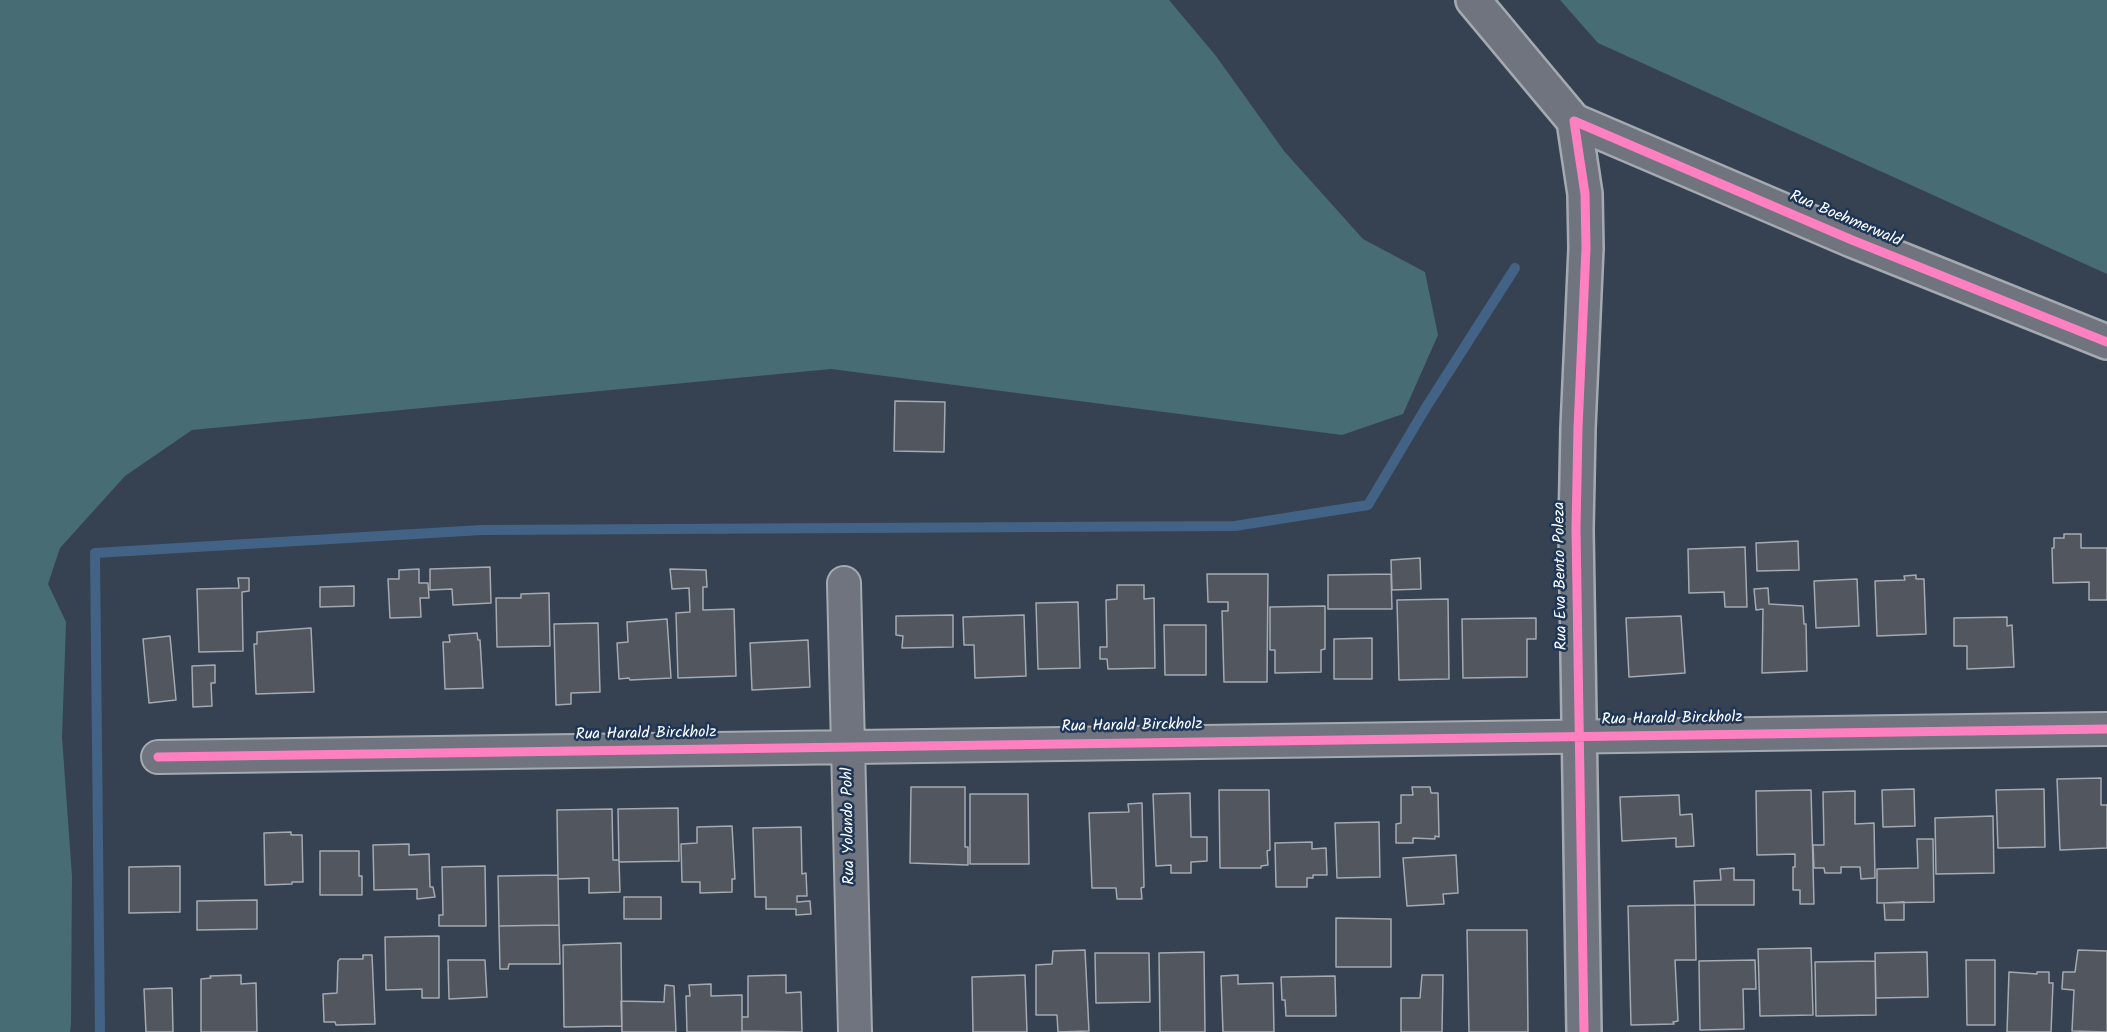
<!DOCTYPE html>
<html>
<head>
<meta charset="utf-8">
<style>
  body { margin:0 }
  canvas { display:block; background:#364151 }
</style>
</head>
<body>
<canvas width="2107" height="1032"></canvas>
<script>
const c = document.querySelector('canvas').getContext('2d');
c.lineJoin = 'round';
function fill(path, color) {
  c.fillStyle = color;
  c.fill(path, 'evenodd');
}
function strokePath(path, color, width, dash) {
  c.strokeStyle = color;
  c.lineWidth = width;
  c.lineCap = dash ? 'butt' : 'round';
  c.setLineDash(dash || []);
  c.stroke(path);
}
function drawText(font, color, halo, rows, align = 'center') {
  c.font = font + ' Kalam,sans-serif';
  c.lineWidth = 5;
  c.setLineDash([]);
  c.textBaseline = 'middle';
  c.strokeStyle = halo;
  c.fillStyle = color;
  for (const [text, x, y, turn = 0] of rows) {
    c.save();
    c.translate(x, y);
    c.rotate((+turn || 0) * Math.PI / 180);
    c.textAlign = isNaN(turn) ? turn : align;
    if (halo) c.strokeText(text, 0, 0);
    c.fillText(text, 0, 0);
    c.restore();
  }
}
const green = new Path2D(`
  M0 0H1169L1216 56 1284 151 1363 239 1425 272 1438 335 1403 414 1342 435 831 369 192 430 125 476 60 548 48 584 66 622 62 737 72 876 71 1024 70 1032H0Z
  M1560 0H2107V274L1598 43Z`);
const stream = new Path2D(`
  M100 1032 95 553 482 530 1235 526 1368 505 1425 409 1515 268`);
const building = new Path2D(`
  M895 401 945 402 944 452 894 451Z
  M2064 534H2081V548H2107V600H2089V582L2053 583 2052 548H2054V538H2064Z
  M1798 541 1799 570 1757 571 1756 543Z
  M1745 547 1747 607H1725L1724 592 1689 593 1688 549Z
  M1420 558 1421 589 1392 590 1391 560Z
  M490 567 491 603 453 605 452 589 430 590V569Z
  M419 569V583H428L429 598H420L421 617 390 618 388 579H399V570Z
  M670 569 706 570 707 587H703V610L734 609 736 676 678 678 676 613 690 612 689 588 672 589Z
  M1207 574H1268L1267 682H1224L1222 611H1228V602H1208Z
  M1391 574 1392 609H1328V575Z
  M1916 575V579H1924L1926 634 1877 636 1875 581 1905 580 1904 576Z
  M238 578H249V591L242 592 243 651 199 652 197 589 239 588Z
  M1857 579 1859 626 1816 628 1814 581Z
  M1117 585H1144V599L1154 598 1155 668 1108 669 1107 659H1100V647H1107L1106 600 1117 599Z
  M354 586V606L320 607V587Z
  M1768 588 1769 604 1803 606 1804 624H1806L1807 671 1762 673 1763 609 1756 610 1754 589Z
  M549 593 550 646 497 647 496 598H521V594Z
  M1448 599 1449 679 1399 680 1397 600Z
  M1078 602 1080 668 1038 669 1036 603Z
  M1325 606V649L1321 650V672L1275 673V650H1270V607Z
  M953 615V647L902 648 903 636 896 635V616Z
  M1024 615 1026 676 975 678 974 645H964L963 617Z
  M1681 616 1685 673 1629 677 1626 618Z
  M2007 617V626L2012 625 2014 667 1967 669V646H1954V618Z
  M1536 618V639H1527V677L1463 678 1462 619Z
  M667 619 671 678 630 680 629 678 619 679 617 643 628 642 627 622Z
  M598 623 600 692 571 693V704L556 705 554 624Z
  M1164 625H1206V675H1165Z
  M311 628 314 692 256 694 254 644H257V632Z
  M477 633 478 640H480L483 688 445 689 443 642H450L449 635Z
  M170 636 176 700 149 703 143 639Z
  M1372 638V679H1334V639Z
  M808 640 810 687 752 690 750 643Z
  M215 665V683H211L212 706 193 707 192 666Z
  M2101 778V805H2107V848L2060 850 2057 779Z
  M911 787H965V847H968V865L910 863Z
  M1412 787H1430L1431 793H1438L1439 837 1435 836V839L1413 838V843H1396V824L1401 823V795H1413Z
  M1914 789 1915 826 1883 827 1882 790Z
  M2044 789 2045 847 1998 848 1996 790Z
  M1219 790H1269L1270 850 1267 851 1268 865 1261 866V868H1220Z
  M1811 790 1814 904H1800V890H1793V867H1795V854L1757 855 1756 791Z
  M1855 791V824L1874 823 1875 878 1861 879 1860 867H1841V873H1825L1824 868H1814L1813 845H1824L1823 792Z
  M1190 793 1191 837H1207V861L1191 862V873H1171V865L1156 866 1153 794Z
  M970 794H1028L1029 864H970Z
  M1679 795 1680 815 1692 814 1694 846 1676 847V838L1622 841 1620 797Z
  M1142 803 1144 887 1141 888 1142 899H1117L1116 888H1092L1089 813 1129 812 1128 804Z
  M678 808 679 861 619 862 618 809Z
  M612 809 613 860H619L620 892 589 893V878L558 879 557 810Z
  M1993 816 1994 873 1936 874 1935 818Z
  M1379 822 1380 877 1337 878 1335 823Z
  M732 826 735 879H732V892L700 893V882H682L681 844 697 843V827Z
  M801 827 802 874 806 873 807 896H797V902L810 901 811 914 796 915V909H766V897H755L753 828Z
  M291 832V835H302L303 882H292V884L265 885 264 833Z
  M1917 839H1933L1934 902 1877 903V869L1918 868Z
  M1312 842V849L1326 848 1327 875H1313V878H1307V887H1276L1275 843Z
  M409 844V855L429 854 430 887H433L435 897 417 899V889L374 890 373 845Z
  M320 851H359V876H362V895H320Z
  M1456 855 1458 893 1443 894 1444 904 1407 906 1403 858Z
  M180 866V912L129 913V867Z
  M485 866 486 926H439V915H443L442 867Z
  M1734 868V880H1754V905H1695L1694 881 1721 880 1720 869Z
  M558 875 559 925 499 926 498 876Z
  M624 897H661V919H624Z
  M257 900V929L197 930V901Z
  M1904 902V920H1885L1884 903Z
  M1695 905 1696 960H1675L1678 1021 1673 1022 1674 1024 1631 1025 1628 906Z
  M1336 918 1391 919V967H1336Z
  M559 925 560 964H509L508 969H500L499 926Z
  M1467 930H1527L1528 1032H1469Z
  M439 936V998H422V989L386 990 385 937Z
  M621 943 622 1026 564 1027 563 945Z
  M1811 948 1813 1015 1760 1016 1758 949Z
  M1085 950 1089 1031 1058 1032 1057 1015H1036V965L1052 964 1053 951Z
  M2078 950 2107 951V1032L2072 1031 2074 990 2062 989 2063 972H2075Z
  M1204 952 1205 1032H1160L1159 953Z
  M1927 952 1928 997 1876 998 1875 953Z
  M1095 953H1149L1150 1002 1096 1003Z
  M363 955H372L375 1024 336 1025 335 1022H324L323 994 337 993 338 961 340 959H363Z
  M448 960H485L487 997 449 999Z
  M1755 960 1756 989H1743L1744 1029 1700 1030 1699 961Z
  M1966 960H1995V1025H1967Z
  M1875 961 1876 1015 1816 1016 1815 962Z
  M2009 972 2037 974V972H2049V983H2053L2051 1032H2007Z
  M241 975V984L256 983 257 1032H201V979L211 978 210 976Z
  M786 975V993L801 992 802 1032 742 1031V1017H748V976Z
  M1025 975 1027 1032H973L972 977Z
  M1238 975V984L1273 983 1274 1032H1223L1221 976Z
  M1422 975H1443L1442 1032H1401V998H1420Z
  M1335 976 1336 1016H1286L1285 1000H1282L1281 977Z
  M711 984V996L742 995V1032H687L686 996H690L689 985Z
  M665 985 674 986 676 1032H622L621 1001 664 1002Z
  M172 988 173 1032H146L144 989Z`);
const street = new Path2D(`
  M844 583 855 1032
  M158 757 2107 729`);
const secondary = new Path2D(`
  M1473 0 1574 121 1852 240 2107 342
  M1574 121 1585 194 1586 248 1578 428 1576 529 1584 1032`);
const cycleway = new Path2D(`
  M1574 121 1585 194 1586 248 1578 428 1576 529 1584 1032
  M1574 121 1852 240 2107 342
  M158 757 2107 729`);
const streetNames = [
  ["Rua Boehmerwald",1845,220,23],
  ["Rua Eva Bento Poleza",1562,576,-91],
  ["Rua Harald Birckholz",1672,720,-1],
  ["Rua Harald Birckholz",1132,727,-1],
  ["Rua Harald Birckholz",646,735,-1],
  ["Rua Yolando Pohl",850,826,-91]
];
fill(green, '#476c73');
strokePath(stream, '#426385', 10);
fill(building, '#51565f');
strokePath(building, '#a5aab1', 1.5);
strokePath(street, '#a5aab1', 36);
strokePath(secondary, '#a5aab1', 38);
strokePath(street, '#6f747e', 32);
strokePath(secondary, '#6f747e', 33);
strokePath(cycleway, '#ff80c0', 9);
drawText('16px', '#fff', '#1d3557', streetNames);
</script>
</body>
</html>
